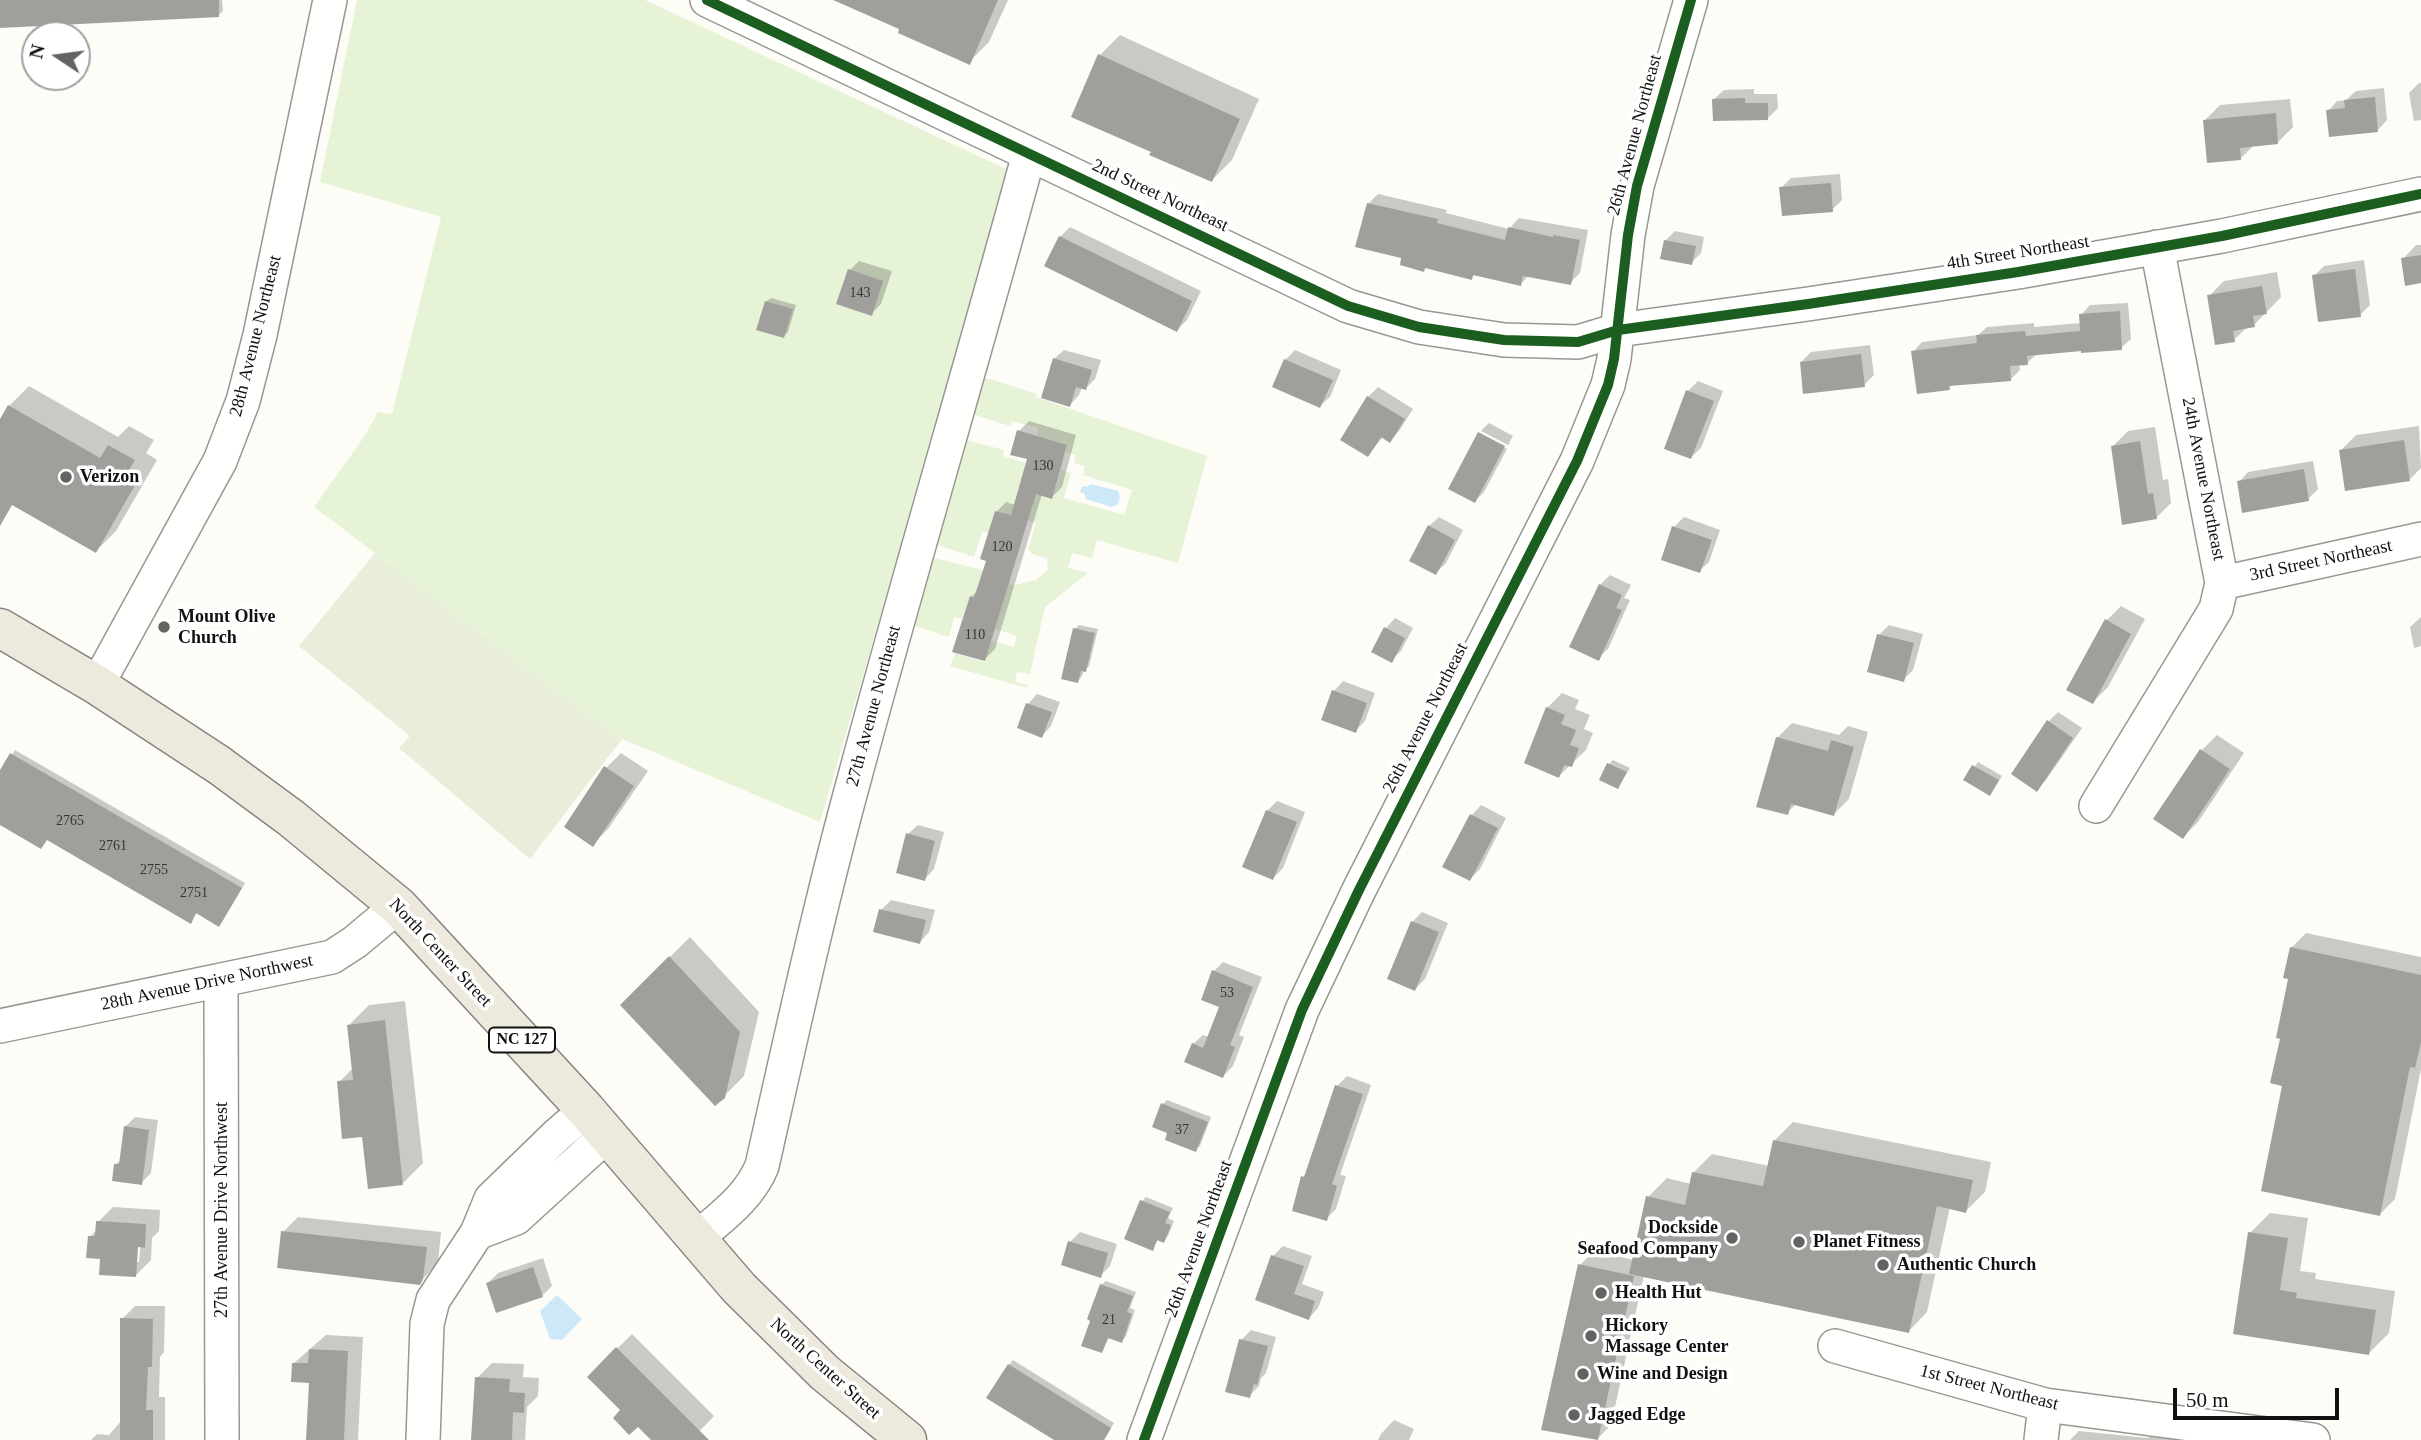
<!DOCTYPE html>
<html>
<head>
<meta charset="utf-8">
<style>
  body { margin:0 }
  #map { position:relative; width:2421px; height:1440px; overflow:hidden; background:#fdfcf7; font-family:Georgia,serif }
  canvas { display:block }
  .north { position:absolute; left:21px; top:21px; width:70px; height:70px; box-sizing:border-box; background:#fff; border:2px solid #a0a0a0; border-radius:50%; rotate:283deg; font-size:19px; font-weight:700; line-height:28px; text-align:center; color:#111 }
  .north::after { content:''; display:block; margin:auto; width:24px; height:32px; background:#646362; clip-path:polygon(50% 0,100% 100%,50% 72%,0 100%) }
  .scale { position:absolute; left:2173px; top:1388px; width:166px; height:32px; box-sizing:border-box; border:4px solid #111; border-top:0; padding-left:9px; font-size:21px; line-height:24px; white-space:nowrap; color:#111; -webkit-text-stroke:5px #fff; paint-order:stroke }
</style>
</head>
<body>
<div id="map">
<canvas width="2421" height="1440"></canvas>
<div class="north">N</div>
<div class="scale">50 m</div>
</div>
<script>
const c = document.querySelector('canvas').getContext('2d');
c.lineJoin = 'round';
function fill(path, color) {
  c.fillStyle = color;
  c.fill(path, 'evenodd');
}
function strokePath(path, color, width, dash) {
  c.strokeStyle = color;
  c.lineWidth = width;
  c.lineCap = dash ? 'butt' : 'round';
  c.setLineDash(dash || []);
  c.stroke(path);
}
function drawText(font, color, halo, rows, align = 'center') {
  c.font = font + ' Georgia,serif';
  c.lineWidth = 7;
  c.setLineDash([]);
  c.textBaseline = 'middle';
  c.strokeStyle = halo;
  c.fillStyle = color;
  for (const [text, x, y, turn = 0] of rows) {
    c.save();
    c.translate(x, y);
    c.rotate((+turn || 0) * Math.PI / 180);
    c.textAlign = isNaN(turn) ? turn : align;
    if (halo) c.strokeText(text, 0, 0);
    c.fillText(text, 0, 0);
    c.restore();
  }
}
const green = new Path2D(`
  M357 0H645L1008 170 966 324 820 822 622 739 314 507 366 434 378 412 392 414 441 217 320 182Z
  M981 378 990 379 1037 394 1036 397 1207 456 1178 563 1097 540 1092 558 1072 553 1068 568 1088 573 1045 607 1030 674 1017 672 1015 682 1028 685 1027 688 950 666 955 653 985 662 991 641 1014 647 1017 636 995 629 1001 606 970 597 962 619 954 617 949 637 912 625 930 557 983 570 1006 584 1013 585 1036 580 1048 570 1047 558 1032 554 1028 549 1036 523 995 511 988 533 982 532 974 557 931 543 966 440 1004 450 1003 456 1026 463 1019 489 1052 498 1061 470 1071 473 1064 498 1124 515 1132 490 1083 475 1085 466 1074 463 1076 455 1066 452 1068 445 1037 436 1038 428 1012 421 1010 426 975 415 970 412Z`);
const cemetery = new Path2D(`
  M375 553 622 739 530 859 399 748 410 736 299 646Z`);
const water = new Path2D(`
  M1091 484 1118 491 1120 497 1118 504 1112 507 1086 499 1085 494 1080 492 1082 486 1087 487Z
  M557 1295 582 1319 562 1340 550 1339 540 1311Z`);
const shadow = new Path2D(`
  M0 0H222L223 11 219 15 0 27Z
  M837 0H1008L989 42 969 62 902 28Z
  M1120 35 1259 99 1232 160 1212 180 1153 151 1073 116 1100 55Z
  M2419 83H2421V120L2414 121 2409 93Z
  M2384 88 2387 120 2378 130 2328 111 2337 101 2346 100 2356 91Z
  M1754 89V94H1777L1778 108 1768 118 1714 99 1724 90Z
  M2290 99 2293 127 2278 142 2254 145 2241 158 2205 120 2220 105Z
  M1840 174 1842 200 1832 210 1781 188 1791 178Z
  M1378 194 1447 210 1446 213 1509 229 1519 218 1588 230 1580 273 1570 283 1529 275 1521 284 1475 274 1471 278 1427 267 1424 270 1404 257 1368 204Z
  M1070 227 1201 291 1187 320 1177 330 1060 237Z
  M1675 231 1704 237 1701 253 1691 263 1665 241Z
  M2416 245H2421V282L2403 259Z
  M2364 260 2370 305 2360 315 2314 276 2324 266Z
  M859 261 892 271 881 304 871 314 850 270Z
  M2277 272 2281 297 2254 325 2248 326 2234 340 2209 296 2224 281Z
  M771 298 796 305 788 332 784 336 766 302Z
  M2128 303 2131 339 2121 348 2037 354 2027 363 2019 364 2020 370 2010 380 1953 384 1949 388 1913 352 1922 342 1978 335 1987 327 2034 323V327L2081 323V315L2090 305Z
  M1870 345 1874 375 1864 385 1801 362 1811 352Z
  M1064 350 1101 360 1095 379 1086 388 1082 387 1079 395 1070 405 1054 359Z
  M1295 350 1341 370 1330 397 1320 406 1285 360Z
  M1698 381 1723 391 1701 448 1691 457 1688 391Z
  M29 386 118 437 129 426 154 440 146 453 157 460 116 531 96 551 13 503 0 501V422L9 406Z
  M1378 387 1413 409 1399 431 1390 441 1383 437 1368 455 1342 439 1368 397Z
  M1029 421 1076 435 1062 487 1052 497 1042 494 995 649 985 659 971 597 978 590 988 560 996 512 1006 502 1015 505 1029 458 1019 431Z
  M1489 423 1513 436 1508 445 1481 431Z
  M2419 426 2421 468 2409 480 2341 450 2356 435Z
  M2155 427 2163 480 2168 479 2171 503 2156 518 2113 446 2128 431Z
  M1480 432V435L1507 449 1484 492 1475 501Z
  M2313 461 2318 489 2308 499 2239 482 2248 472Z
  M1439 517 1463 530 1446 563 1436 573 1429 526Z
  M1684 517 1720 530 1709 562 1699 571 1674 527Z
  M1610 575 1631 585 1624 598 1630 600 1608 649 1598 658 1600 585Z
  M2121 606 2145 619 2108 687 2093 702 2106 621Z
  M2421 617V646L2414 648 2410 627Z
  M1395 618 1413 628 1401 651 1391 660 1373 651 1386 628Z
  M1079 625 1098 629 1089 666 1084 670 1082 676 1078 681 1075 629Z
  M1889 625 1923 634 1913 670 1903 680 1879 635Z
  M1343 681 1375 693 1365 721 1355 731 1334 691Z
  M1562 693 1579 700 1575 709 1590 715 1584 729 1593 733 1586 750 1559 776 1547 708Z
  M1037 694 1060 702 1051 726 1042 736 1028 704Z
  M2058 712 2082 728 2046 780 2037 790 2048 722Z
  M1792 723 1839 735 1848 726 1868 732 1849 799 1834 814 1796 804 1787 813 1777 738Z
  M2217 735 2244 753 2198 822 2183 837 2156 818 2202 750Z
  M15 750 245 883 223 920 219 925 198 912 190 921 48 838 0 823V773Z
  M621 753 648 771 608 829 593 844 606 768Z
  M1613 760 1630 768 1618 787 1609 764Z
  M1978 762 2002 776 1994 789 1966 779Z
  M1277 801 1305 812 1283 868 1273 878 1267 811Z
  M1481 805 1506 818 1480 869 1470 879 1472 815Z
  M918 825 944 832 934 869 925 879 908 834Z
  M891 900 935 910 929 932 920 942 881 910Z
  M1422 912 1448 923 1425 979 1415 989 1389 978 1412 922Z
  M2306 933 2421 957V1069L2395 1199 2380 1214 2284 1085 2291 948Z
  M690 937 759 1012 744 1076 723 1097 622 1005Z
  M1223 962 1262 977 1239 1035 1244 1037 1233 1066 1223 1076 1193 1044 1203 1035 1209 1037 1221 1006 1214 971Z
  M405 1001 423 1163 403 1183 363 1135 339 1082 353 1068 349 1025 369 1005Z
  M1347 1076 1371 1085 1340 1175 1346 1176 1336 1209 1326 1219 1294 1209 1303 1177 1308 1172 1337 1086Z
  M1167 1100 1211 1117 1200 1146 1195 1150 1170 1132 1163 1104Z
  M135 1117 158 1120 151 1173 141 1183 116 1164 122 1159 125 1127Z
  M1793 1122 1991 1162 1985 1192 1966 1211 1950 1207 1927 1312 1909 1331 1644 1275 1611 1425 1597 1439 1580 1265 1594 1251 1634 1260 1648 1197 1667 1178 1691 1184 1693 1173 1712 1154 1769 1166 1774 1141Z
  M1146 1197 1173 1208 1168 1218 1174 1221 1168 1236 1163 1241 1159 1239 1152 1248 1142 1201Z
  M113 1207 160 1210 159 1231 152 1238 151 1260 136 1275 102 1257 90 1237 97 1229 98 1222ZM137 1238H141L139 1262H136Z
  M2270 1213 2308 1218 2300 1271 2316 1273 2315 1279 2395 1291 2389 1333 2369 1353 2235 1332 2250 1233Z
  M298 1217 441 1232 438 1263 419 1283 283 1232Z
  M1080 1232 1117 1244 1110 1266 1100 1276 1070 1242Z
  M1283 1246 1312 1256 1302 1284 1324 1292 1318 1308 1309 1318 1257 1299 1273 1256Z
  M543 1258 552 1286 542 1296 488 1283 498 1273Z
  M1106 1281 1136 1292 1130 1308 1135 1310 1126 1336 1122 1341 1110 1336 1102 1351 1101 1285Z
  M135 1306H165L164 1352 160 1357 159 1397H165V1440H91L97 1434 109 1435 122 1420V1319Z
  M1251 1330 1276 1337 1266 1373 1261 1378 1259 1386 1249 1396 1241 1340Z
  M632 1334 714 1416 691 1440H653L589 1377Z
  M326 1335 363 1337 358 1440H308L311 1381 294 1363Z
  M1013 1360 1114 1423 1104 1440H1057L1009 1365Z
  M492 1363 524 1364 523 1377 539 1378 538 1396 527 1407 525 1440H473L477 1378Z
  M1394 1420 1414 1429 1409 1440H1378L1381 1434Z
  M2155 1430 2208 1440H2070L2079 1431 2148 1438Z`);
const building = new Path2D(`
  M0 0H219V17L0 28Z
  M833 0H998L970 65 898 33 899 29Z
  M1098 54 1240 119 1212 182 1149 155 1151 152 1071 117Z
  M2375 97 2378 132 2329 137 2326 110 2345 108 2344 100Z
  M1745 98V103H1768V120L1713 121 1712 99Z
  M2276 113 2278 144 2240 148 2241 160 2207 163 2203 120Z
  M1831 183 1833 212 1782 216 1779 187Z
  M1367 203 1438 219 1437 223 1505 240 1508 227 1553 237V235L1580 240 1571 285 1523 276 1521 286 1473 275 1472 280 1425 268 1424 272 1400 265 1401 258 1355 247Z
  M1059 236 1192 301 1177 332 1044 266Z
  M1664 240 1696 246 1692 265 1660 259Z
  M2421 255V283L2405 286 2401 258Z
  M848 269 883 281 872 316 836 304Z
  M2355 269 2361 317 2318 322 2312 275Z
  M2262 286 2267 314 2253 316 2255 327 2233 331 2235 342 2215 345 2207 295Z
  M765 301 793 309 784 338 756 330Z
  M2120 311 2122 350 2081 353V351L2027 356 2028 365 2010 366 2011 381 1949 386 1950 390 1917 394 1911 351 1977 343 1976 335 2025 331 2026 336 2080 331 2079 314Z
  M1861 354 1865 387 1803 394 1800 362Z
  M1053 358 1092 370 1086 390 1076 387 1070 407 1041 398Z
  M1284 359 1333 380 1320 408 1272 387Z
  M1686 390 1714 401 1691 459 1664 449Z
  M1367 396 1405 419 1390 443 1381 437 1368 457 1340 440Z
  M8 405 100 458 108 445 135 460 127 474 138 480 96 553 12 505 0 526V419Z
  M1017 430 1067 445 1052 499 1036 494 985 661 952 652 970 596 974 598 986 561 980 559 995 511 1011 515 1027 459 1010 455Z
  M1478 432 1505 446 1475 503 1448 489Z
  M2404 440 2410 481 2345 491 2339 450Z
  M2140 441 2148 494 2153 493 2157 519 2122 525 2111 446Z
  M2304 469 2309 501 2242 513 2237 481Z
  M1428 525 1455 540 1436 575 1409 561Z
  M1672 526 1712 540 1700 573 1661 560Z
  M1599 584 1622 595 1616 608 1622 610 1599 661 1569 647Z
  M2105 619 2131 634 2093 704 2066 690Z
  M1384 627 1405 638 1392 663 1371 652Z
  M1073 628 1095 633 1086 672 1081 671 1078 683 1061 679Z
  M1877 634 1914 643 1904 682 1867 672Z
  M1332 690 1367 703 1356 733 1321 720Z
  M1026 703 1052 712 1042 738 1017 728Z
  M1546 707 1565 715 1561 724 1576 730 1570 745 1579 748 1572 767 1564 765 1559 778 1524 763Z
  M2047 720 2073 738 2037 792 2011 774Z
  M1776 737 1828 751 1831 740 1854 747 1834 816 1791 804 1788 815 1756 807Z
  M2200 749 2230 769 2183 839 2153 819Z
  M10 753 242 888 219 927 196 913 191 924 47 840 41 849 0 825V770Z
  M1607 763 1627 772 1618 789 1599 780Z
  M1972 765 1999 780 1990 796 1963 780Z
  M604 766 634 786 593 847 564 827Z
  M1266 810 1297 822 1273 880 1242 867Z
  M1470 814 1498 828 1470 881 1442 867Z
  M906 833 935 841 925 881 896 873Z
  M879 909 926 920 920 944 873 932Z
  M1411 921 1439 932 1415 991 1387 979Z
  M2290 947 2421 975V1042L2415 1068 2410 1067 2380 1216 2261 1191 2282 1086 2270 1083 2280 1039 2276 1038 2288 979 2283 978Z
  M669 956 740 1032 725 1098 715 1106 620 1005Z
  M1212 970 1253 987 1230 1045 1235 1047 1223 1078 1184 1062 1192 1043 1203 1048 1219 1007 1201 1000Z
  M385 1020 403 1185 368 1189 362 1137 342 1139 337 1081 353 1080 347 1025Z
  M1335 1085 1363 1094 1332 1184 1337 1186 1327 1221 1292 1211 1301 1176 1304 1177Z
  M1161 1103 1208 1122 1196 1152 1165 1140 1167 1133 1152 1127Z
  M124 1126 149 1130 142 1185 112 1181 114 1164H119Z
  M1773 1140 1973 1180 1966 1213 1937 1206 1909 1333 1629 1274 1646 1196 1685 1205 1692 1172 1763 1186Z
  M1140 1200 1170 1212 1165 1223 1171 1225 1164 1243 1157 1240 1153 1251 1124 1239Z
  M96 1221 146 1224 145 1248 138 1247 136 1277 99 1275 100 1259 86 1258 88 1236H95Z
  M281 1231 427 1247 423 1279 420 1285 277 1268Z
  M2248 1232 2288 1238 2280 1290 2297 1293 2296 1298 2376 1310 2369 1355 2233 1334Z
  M1068 1241 1108 1253 1101 1278 1061 1265Z
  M1271 1255 1304 1266 1294 1294 1315 1301 1309 1320 1255 1300Z
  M1578 1264 1634 1276 1598 1440 1541 1430Z
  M533 1267 543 1297 496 1313 486 1283Z
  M1100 1284 1133 1296 1127 1312 1132 1314 1122 1343 1108 1338 1102 1353 1081 1346 1090 1321 1087 1319Z
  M120 1318 153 1319 152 1367H148L146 1410H153V1440H120Z
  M1239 1339 1268 1346 1257 1385 1254 1384 1250 1398 1225 1392Z
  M616 1347 709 1440H651L638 1427 629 1435 613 1418 620 1410 587 1377Z
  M309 1349 348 1351 344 1440H306L309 1383 291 1382 292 1363H308Z
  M1008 1364 1111 1428 1104 1440H1054L986 1398Z
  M475 1377 510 1379 509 1392 525 1393 524 1413 513 1412 512 1440H471Z`);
const minor = new Path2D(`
  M707 0 1348 306 1419 327 1504 340 1578 342 1618 330 1808 304 2018 272 2222 236 2421 194
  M2222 583 2421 539
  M97 685 220 461 243 401 260 335 330 0
  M2096 806 2216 609 2222 583 2157 247
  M221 981 222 1440
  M0 1026 332 957 355 942 398 906
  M477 1233 516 1218 607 1135
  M696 1239C721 1217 749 1198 762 1166 791 1037 819 908 854 780 910 571 972 364 1029 154
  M1835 1346 2045 1405 2313 1440
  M423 1440 427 1324 433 1300 477 1233 491 1199 557 1135 586 1110
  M1144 1440 1302 1010 1359 890 1577 461 1608 385 1614 359 1628 235 1637 186 1691 0
  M2041 1440 2045 1405`);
const major = new Path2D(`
  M0 628 97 685 219 765 291 818 398 906 586 1110 739 1288 825 1373 907 1440`);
const cycleway = new Path2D(`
  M707 0 1348 306 1419 327 1504 340 1578 342 1618 330 1808 304 2018 272 2222 236 2421 194
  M1144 1440 1302 1010 1359 890 1577 461 1608 385 1614 359 1628 235 1637 186 1691 0`);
const markers = [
  [66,477,7,"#646362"],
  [164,627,7,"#646362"],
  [1732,1238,7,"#646362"],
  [1799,1242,7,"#646362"],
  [1883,1265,7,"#646362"],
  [1601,1293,7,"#646362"],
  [1591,1336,7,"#646362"],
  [1583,1374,7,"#646362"],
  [1574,1415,7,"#646362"]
];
const numberNames = [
  ["143",860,293],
  ["130",1043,466],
  ["120",1002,547],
  ["110",975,635],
  ["2765",70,821],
  ["2761",113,846],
  ["2755",154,870],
  ["2751",194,893],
  ["53",1227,993],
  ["37",1182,1130],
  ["21",1109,1320]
];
const shields = [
  [522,1040,66]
];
const shieldNames = [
  ["NC 127",522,1040]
];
const streetNames = [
  ["26th Avenue Northeast",1635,135,-75],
  ["2nd Street Northeast",1160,196,25],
  ["4th Street Northeast",2018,253,-9],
  ["28th Avenue Northeast",256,336,-76],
  ["24th Avenue Northeast",2203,479,79],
  ["3rd Street Northeast",2321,561,-12],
  ["27th Avenue Northeast",874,706,-75],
  ["26th Avenue Northeast",1426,718,-63],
  ["North Center Street",440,953,47],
  ["28th Avenue Drive Northwest",207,983,-12],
  ["27th Avenue Drive Northwest",222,1210,-90],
  ["26th Avenue Northeast",1199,1239,-70],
  ["North Center Street",825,1369,42],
  ["1st Street Northeast",1989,1388,14]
];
const poiNames = [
  ["Verizon",80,477],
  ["Mount Olive",178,617],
  ["Church",178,638],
  ["Dockside",1718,1228,"right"],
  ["Seafood Company",1718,1249,"right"],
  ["Planet Fitness",1813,1242],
  ["Authentic Church",1897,1265],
  ["Health Hut",1615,1293],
  ["Hickory",1605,1326],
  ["Massage Center",1605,1347],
  ["Wine and Design",1597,1374],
  ["Jagged Edge",1588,1415]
];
fill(green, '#e7f3d7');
fill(cemetery, '#e9eedb');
fill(water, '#cde8f7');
fill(shadow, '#0003');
fill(building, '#a19f9c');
strokePath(minor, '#979795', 36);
strokePath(major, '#858482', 41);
strokePath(minor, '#fffffe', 33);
strokePath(major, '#ede9dc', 38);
strokePath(cycleway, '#1b5e20', 10);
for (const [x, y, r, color] of markers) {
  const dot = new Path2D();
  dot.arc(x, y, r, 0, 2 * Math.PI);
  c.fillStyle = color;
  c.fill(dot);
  strokePath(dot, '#fff', 2.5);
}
drawText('14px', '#353434', null, numberNames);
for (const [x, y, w] of shields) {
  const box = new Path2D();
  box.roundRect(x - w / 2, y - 12.5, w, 25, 5);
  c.fillStyle = '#fff';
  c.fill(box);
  strokePath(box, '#111', 2);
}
drawText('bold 16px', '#111', null, shieldNames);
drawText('18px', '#111', '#fff', streetNames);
drawText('bold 18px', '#111', '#fff', poiNames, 'left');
</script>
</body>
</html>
